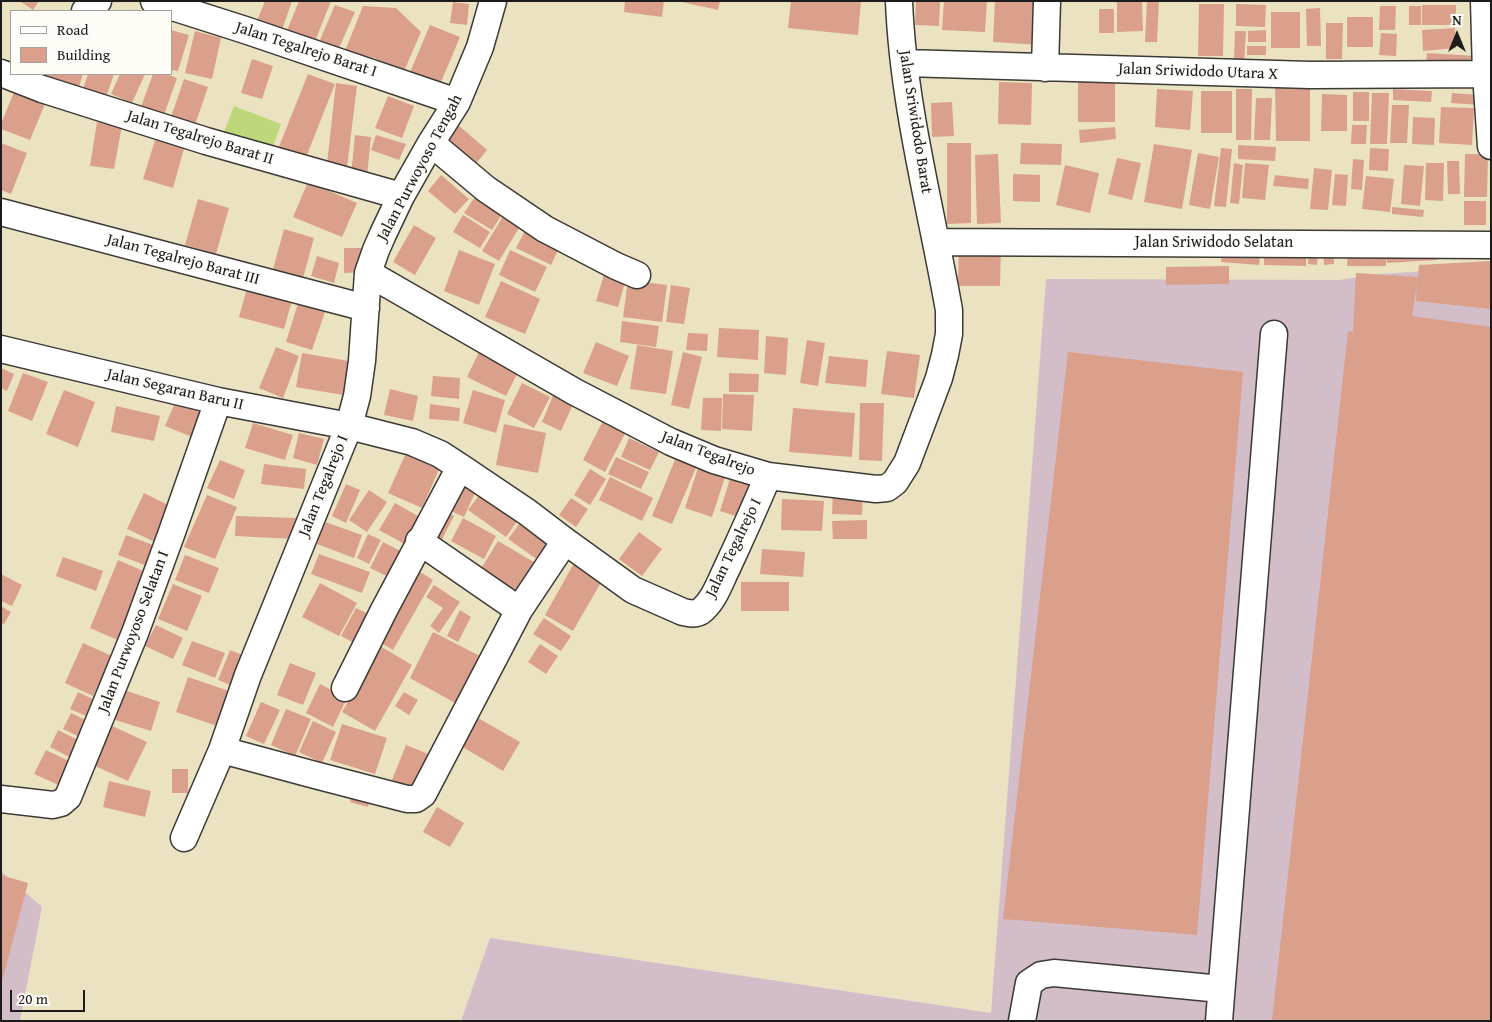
<!DOCTYPE html>
<html>
<head>
<meta charset="utf-8">
<style>
  body { margin:0 }
  #map { position:relative; width:1492px; height:1022px; overflow:hidden; background:#ebe2c2; font-family:"Gentium Book Plus",serif }
  canvas { display:block }
  .frame { position:absolute; inset:0; border:2px solid #1c1c1c; pointer-events:none }
  .legend { position:absolute; left:10px; top:10px; width:162px; height:65px; box-sizing:border-box; background:#fdfcf7; border:1px solid #a3a29f; margin:0; padding:6px 9px; list-style:none; font-size:15px; color:#1c1c1c }
  .legend li { display:flex; align-items:center; gap:10px; height:25px }
  .legend b { width:25px; border:1px solid #a3a29f }
  .north { position:absolute; left:1432px; top:10px; width:50px; height:50px; -webkit-text-stroke:4px #fdfcf7; paint-order:stroke; rotate:0deg; font-size:14px; font-weight:700; line-height:20px; text-align:center; color:#1c1c1c }
  .north::after { content:''; display:block; margin:auto; width:18px; height:22px; background:#1c1c1c; clip-path:polygon(50% 0,100% 100%,50% 72%,0 100%) }
  .scale { position:absolute; left:10px; top:990px; width:75px; height:22px; box-sizing:border-box; border:2px solid #1c1c1c; border-top:0; padding-left:6px; font-size:15px; line-height:18px; white-space:nowrap; color:#1c1c1c; -webkit-text-stroke:4px #fdfcf7; paint-order:stroke }
</style>
</head>
<body>
<div id="map">
<canvas width="1492" height="1022"></canvas>
<div class="frame"></div>
<ul class="legend">
<li><b style="height:6px;background:#fff"></b>Road</li>
<li><b style="height:14px;background:#daa08c"></b>Building</li>
</ul>
<div class="north">N</div>
<div class="scale">20 m</div>
</div>
<script>
const c = document.querySelector('canvas').getContext('2d');
c.lineJoin = 'round';
function fill(path, color) {
  c.fillStyle = color;
  c.fill(path, 'evenodd');
}
function strokePath(path, color, width, dash) {
  c.strokeStyle = color;
  c.lineWidth = width;
  c.lineCap = dash ? 'butt' : 'round';
  c.setLineDash(dash || []);
  c.stroke(path);
}
function drawText(font, color, halo, rows, align = 'center') {
  c.font = font + ' "Gentium Book Plus",serif';
  c.lineWidth = 4;
  c.setLineDash([]);
  c.textBaseline = 'middle';
  c.strokeStyle = halo;
  c.fillStyle = color;
  for (const [text, x, y, turn = 0] of rows) {
    c.save();
    c.translate(x, y);
    c.rotate((+turn || 0) * Math.PI / 180);
    c.textAlign = isNaN(turn) ? turn : align;
    if (halo) c.strokeText(text, 0, 0);
    c.fillText(text, 0, 0);
    c.restore();
  }
}
const industrial = new Path2D(`
  M1491 266V1021H461L490 938 991 1013 1046 279 1339 280 1379 274 1478 268Z
  M1 871 42 907 20 1021H1Z`);
const green = new Path2D(`
  M234 106 281 124 270 155 222 137Z`);
const building = new Path2D(`
  M20 1H39L33 10Z
  M265 1H292L282 30 257 21Z
  M299 1H331L314 44 286 33Z
  M625 1H664L662 17 624 12Z
  M677 1H720L718 10Z
  M791 1H861L858 35 788 28Z
  M916 1H940L939 26 915 25Z
  M944 1H987L985 32 942 30Z
  M995 1H1042L1040 45 993 42Z
  M1117 1H1142L1143 31 1117 32Z
  M1147 1 1159 2 1157 42H1145Z
  M453 2 469 4 467 25 450 23Z
  M1199 4H1224L1223 56H1198Z
  M1236 4 1266 5 1265 27 1236 26Z
  M335 5 355 12 339 48 320 40Z
  M1422 5H1456V25H1422Z
  M363 6 396 8 421 32 402 76 375 58 345 51Z
  M1380 6H1396L1395 30H1379Z
  M1409 6H1421V25H1409Z
  M1320 8 1321 46H1307L1306 9Z
  M1099 9H1114V33H1099Z
  M1271 12H1300V48H1271Z
  M1347 17H1373V47H1347Z
  M1326 23H1343L1342 59H1326Z
  M430 25 460 37 438 89 408 77Z
  M1455 28 1456 48 1423 51 1422 30Z
  M171 30 189 35 178 71 171 70Z
  M1266 30V42H1248V31Z
  M195 31 221 38 212 79 185 73Z
  M1235 31H1246L1244 63 1234 62Z
  M1381 33 1397 34 1396 56 1379 55Z
  M1247 46H1266V55H1247Z
  M1427 53 1476 56 1475 65 1426 62Z
  M252 59 273 66 262 99 241 93Z
  M45 74H83L78 90 43 81Z
  M88 74H114L104 103 81 95Z
  M120 74H145L132 103 111 94Z
  M153 74H166L177 78 164 115 141 107Z
  M308 74 335 84 303 165 276 154Z
  M184 79 208 87 195 125 171 117Z
  M999 82 1032 83 1031 125 998 124Z
  M1078 82H1115V122H1078Z
  M336 83 357 86 347 167 327 164Z
  M1310 83V141H1276L1275 84Z
  M1157 89 1193 91 1190 130 1155 127Z
  M1236 89H1252L1251 140H1236Z
  M1393 89 1432 91 1431 102 1393 100Z
  M1201 91H1232V133H1201Z
  M14 92 45 104 30 140 1 129V124Z
  M1353 92H1369V121H1353Z
  M1372 93H1389L1387 144H1370Z
  M1452 93 1481 95V105L1451 103Z
  M1322 94 1347 95V131H1321Z
  M388 96 414 106 402 138 375 128Z
  M1256 98H1272L1270 140H1254Z
  M952 102 954 136 932 137 931 103Z
  M1392 105H1409L1407 143H1390Z
  M1441 107 1474 108 1472 145 1439 143Z
  M1413 117 1435 118 1434 145 1412 144Z
  M97 122 122 125 114 169 90 166Z
  M457 124 487 150 474 166 444 139Z
  M1352 125H1367L1366 144H1351Z
  M1115 127 1116 139 1080 143 1079 130Z
  M355 135 371 137 367 176 351 175Z
  M376 135 406 144 399 160 371 150Z
  M156 137 185 145 173 188 143 179Z
  M1 143 27 153 11 194 1 190Z
  M947 143H971V223L947 224Z
  M1021 143 1062 144 1061 165 1020 164Z
  M1154 144 1192 150 1182 209 1144 202Z
  M1238 145 1276 147 1275 161 1238 159Z
  M1221 148 1232 149 1226 207 1214 206Z
  M1370 148 1389 149 1388 171 1369 170Z
  M1198 153 1219 157 1210 209 1189 205Z
  M998 154 1001 223 977 224 975 155Z
  M1465 154H1488L1487 197H1464Z
  M1117 158 1141 163 1132 200 1108 194Z
  M1353 159 1364 160 1362 190 1351 189Z
  M1447 161H1459L1460 194H1448Z
  M1234 163 1243 165 1239 204 1230 203Z
  M1245 163 1269 165 1265 200 1242 198Z
  M1426 163H1444L1443 201 1425 200Z
  M1065 165 1099 173 1090 213 1056 205Z
  M1404 165 1424 166 1420 206 1401 204Z
  M1314 168 1332 170 1328 210 1310 209Z
  M1013 174 1040 175V202L1013 201Z
  M1335 174 1348 175 1346 206 1332 205Z
  M441 175 469 199 455 214 428 191Z
  M1275 175 1309 179 1308 189 1273 186Z
  M1366 176 1394 179 1390 212 1362 209Z
  M308 182 357 203 342 237 293 217Z
  M477 194 504 211 492 230 464 213Z
  M198 199 229 208 216 254 185 245Z
  M1464 201H1486V225H1464Z
  M1392 207 1424 210 1423 217 1392 214Z
  M505 213 522 223 499 261 482 251Z
  M463 215 490 232 480 248 453 232Z
  M414 225 436 238 415 275 393 262Z
  M527 227 561 244 551 265 516 248Z
  M284 229 314 238 303 278 273 269Z
  M959 244H1001L1000 286H958Z
  M1223 247 1261 250 1259 265 1221 262Z
  M344 248H361L362 272 344 273Z
  M1309 249 1318 250 1317 265 1308 264Z
  M459 250 495 264 479 305 444 291Z
  M510 250 547 267 535 292 499 275Z
  M1264 250 1306 251V266L1264 265Z
  M1333 250 1334 264 1324 265 1323 251Z
  M1436 250 1437 260 1387 263 1386 258V266H1347L1348 252Z
  M317 256 339 263 334 283 311 276Z
  M1491 261V309L1416 301 1417 283 1412 316 1491 327V1021L1272 1020 1348 331 1353 332 1356 273 1418 277 1419 265Z
  M1229 266V284L1166 285V267Z
  M606 268 627 275 618 307 596 301Z
  M628 280 667 285 662 322 623 317Z
  M249 281 294 293 284 329 239 317Z
  M501 281 540 299 525 334 485 317Z
  M671 285 690 288 684 324 666 322Z
  M300 297 327 306 312 350 286 342Z
  M622 321 659 326 656 347 620 342Z
  M719 328 759 330 758 360 717 357Z
  M688 333 708 334 707 351 686 350Z
  M766 336 788 338 786 375 764 373Z
  M807 340 825 343 818 386 800 383Z
  M596 342 629 356 617 386 583 373Z
  M637 345 673 351 666 394 630 389Z
  M276 347 299 356 283 398 259 388Z
  M887 351 920 355 914 398 881 394Z
  M479 352 518 372 506 396 467 377Z
  M683 352 702 357 689 409 671 405Z
  M1068 352 1243 372 1197 935 1003 919Z
  M302 353 355 362 349 396 296 387Z
  M829 356 868 360 866 387 825 383Z
  M1 368 14 374 7 391 1 388Z
  M23 373 48 382 32 421 8 411Z
  M729 373 759 374 758 392H729Z
  M433 376 460 378 459 399 431 396Z
  M522 383 550 397 534 428 507 414Z
  M390 389 418 396 413 421 384 415Z
  M64 390 95 402 78 447 46 434Z
  M473 390 505 400 496 433 463 423Z
  M555 391 575 400 561 431 542 422Z
  M723 394 754 395 752 431 722 429Z
  M177 398 204 409 192 437 165 426Z
  M703 398H722L721 431 701 430Z
  M860 403H884L882 461 859 460Z
  M430 404 460 408 459 421 429 419Z
  M116 406 160 416 154 441 111 432Z
  M793 408 855 413 852 457 789 452Z
  M607 413 630 424 605 472 583 460Z
  M253 423 293 435 285 460 245 448Z
  M504 424 546 433 538 473 496 465Z
  M299 433 324 439 317 465 293 458Z
  M629 438 659 452 650 470 621 457Z
  M407 451 441 465 422 508 388 493Z
  M677 455 698 463 672 524 652 516Z
  M616 457 649 472 641 489 608 474Z
  M220 460 245 470 234 499 207 488Z
  M264 464 306 469 304 489 261 484Z
  M698 468 725 477 712 517 685 508Z
  M590 469 606 479 590 505 574 495Z
  M733 469 759 477 745 519 720 511Z
  M459 470 480 482 464 517 442 507Z
  M610 477 653 498 642 521 599 500Z
  M346 484 360 490 346 523 332 516Z
  M486 486 523 513 506 537 468 510Z
  M833 489H863L862 515 832 514Z
  M369 490 387 502 367 532 349 520Z
  M144 493 174 508 157 543 127 529Z
  M207 495 237 507 215 559 184 547Z
  M571 498 588 509 576 527 559 515Z
  M782 499 824 501 822 531 781 530Z
  M395 503 425 520 410 547 379 530Z
  M441 509 454 516 437 549 424 542Z
  M236 516 296 518 295 539 235 536Z
  M525 516 562 543 545 565 508 539Z
  M463 518 496 536 484 559 451 541Z
  M867 520V539H833L832 521Z
  M325 522 362 535 354 558 317 544Z
  M639 532 662 549 642 576 619 559Z
  M368 534 381 540 369 564 357 558Z
  M126 535 161 548 153 568 118 555Z
  M498 541 544 568 524 599 479 572Z
  M383 542 410 556 397 581 370 568Z
  M762 549 805 552 803 577 760 574Z
  M319 554 370 572 362 593 311 574Z
  M185 555 219 568 209 593 175 580Z
  M578 556 607 572 573 631 545 615Z
  M63 557 103 571 96 591 56 576Z
  M118 560 148 573 120 641 90 628Z
  M417 570 433 580 393 650 376 640Z
  M1 574 22 585 12 606 1 601Z
  M741 582H789V611H741Z
  M320 583 357 603 339 636 302 617Z
  M173 584 202 596 187 631 158 619Z
  M434 585 460 602 439 633 430 626 443 608 426 597Z
  M1 606 11 612 4 624 1 623Z
  M356 608 377 618 362 647 341 636Z
  M460 610 471 617 458 642 447 636Z
  M544 618 571 636 561 651 533 634Z
  M156 625 183 638 173 659 145 646Z
  M433 632 482 657 457 704 410 678Z
  M192 641 225 653 215 678 182 665Z
  M83 643 112 656 93 696 65 683Z
  M540 644 558 656 546 674 528 662Z
  M380 646 412 665 375 731 342 712Z
  M230 650 250 658 238 688 218 680Z
  M290 663 316 673 303 705 277 695Z
  M188 677 235 693 223 728 176 712Z
  M320 684 347 698 333 727 306 713Z
  M124 690 160 702 151 731 115 720Z
  M78 692 103 704 95 720 70 709Z
  M404 692 418 700 409 715 395 706Z
  M261 702 280 710 264 744 246 736Z
  M286 709 311 719 295 756 271 745Z
  M71 713 94 724 86 740 63 729Z
  M478 718 520 742 503 771 461 746Z
  M313 721 336 732 322 763 299 752Z
  M342 724 387 738 375 774 330 760Z
  M110 725 147 742 128 781 91 764Z
  M58 730 84 743 75 760 50 747Z
  M406 745 431 755 417 790 392 780Z
  M46 750 75 764 63 787 34 774Z
  M172 769H188V793H172Z
  M109 781 151 791 145 817 103 807Z
  M354 787 372 793 368 807 350 802Z
  M437 807 464 823 450 847 423 832Z
  M1 875 28 883 2 982H1Z`);
const minor = new Path2D(`
  M154 1 245 30 457 102
  M1484 1 1486 74 1491 146
  M85 11 98 1
  M905 63 1310 75 1491 74
  M1045 68 1047 1
  M1 73 42 89 206 141 401 196
  M431 143 486 189 545 229 616 266 637 275
  M1 212 366 308
  M937 242 1491 245
  M368 273 575 392 671 442 714 460 768 476 876 489 887 488 895 482 907 463 939 378 945 355 949 334V310C931 208 903 105 899 1
  M1 349 218 401 349 426 412 442 440 454 460 467 527 512 565 541 633 590 683 612C689 613 696 615 701 611 714 601 720 582 727 568 741 538 755 507 768 476
  M419 541 519 610
  M345 688 384 610 460 467
  M222 750 311 774 407 799H416L423 794 519 610 565 541
  M1 799 53 805 61 803 68 797 135 633 172 532 218 401
  M184 838 222 750 248 675 349 426 357 396 362 361 368 273 376 250 383 234 401 196 431 143 457 102 480 47 493 1
  M1022 1021 1029 983 1041 975 1054 973 1221 989
  M1219 1021 1274 334`);
const streetNames = [
  ["Jalan Tegalrejo Barat I",306,50,18],
  ["Jalan Sriwidodo Utara X",1198,72,2],
  ["Jalan Sriwidodo Barat",915,122,81],
  ["Jalan Tegalrejo Barat II",200,138,17],
  ["Jalan Purwoyoso Tengah",420,168,-62],
  ["Jalan Sriwidodo Selatan",1214,243],
  ["Jalan Tegalrejo Barat III",183,260,15],
  ["Jalan Segaran Baru II",175,390,13],
  ["Jalan Tegalrejo",708,454,21],
  ["Jalan Tegalrejo I",324,486,-68],
  ["Jalan Tegalrejo I",734,548,-64],
  ["Jalan Purwoyoso Selatan I",134,632,-69]
];
fill(industrial, '#d2bdc8');
fill(green, '#bed77b');
fill(building, '#daa08c');
strokePath(minor, '#3b3a35', 29);
strokePath(minor, '#fff', 26);
drawText('16px', '#1c1c1c', '#fdfcf7', streetNames);
</script>
</body>
</html>
